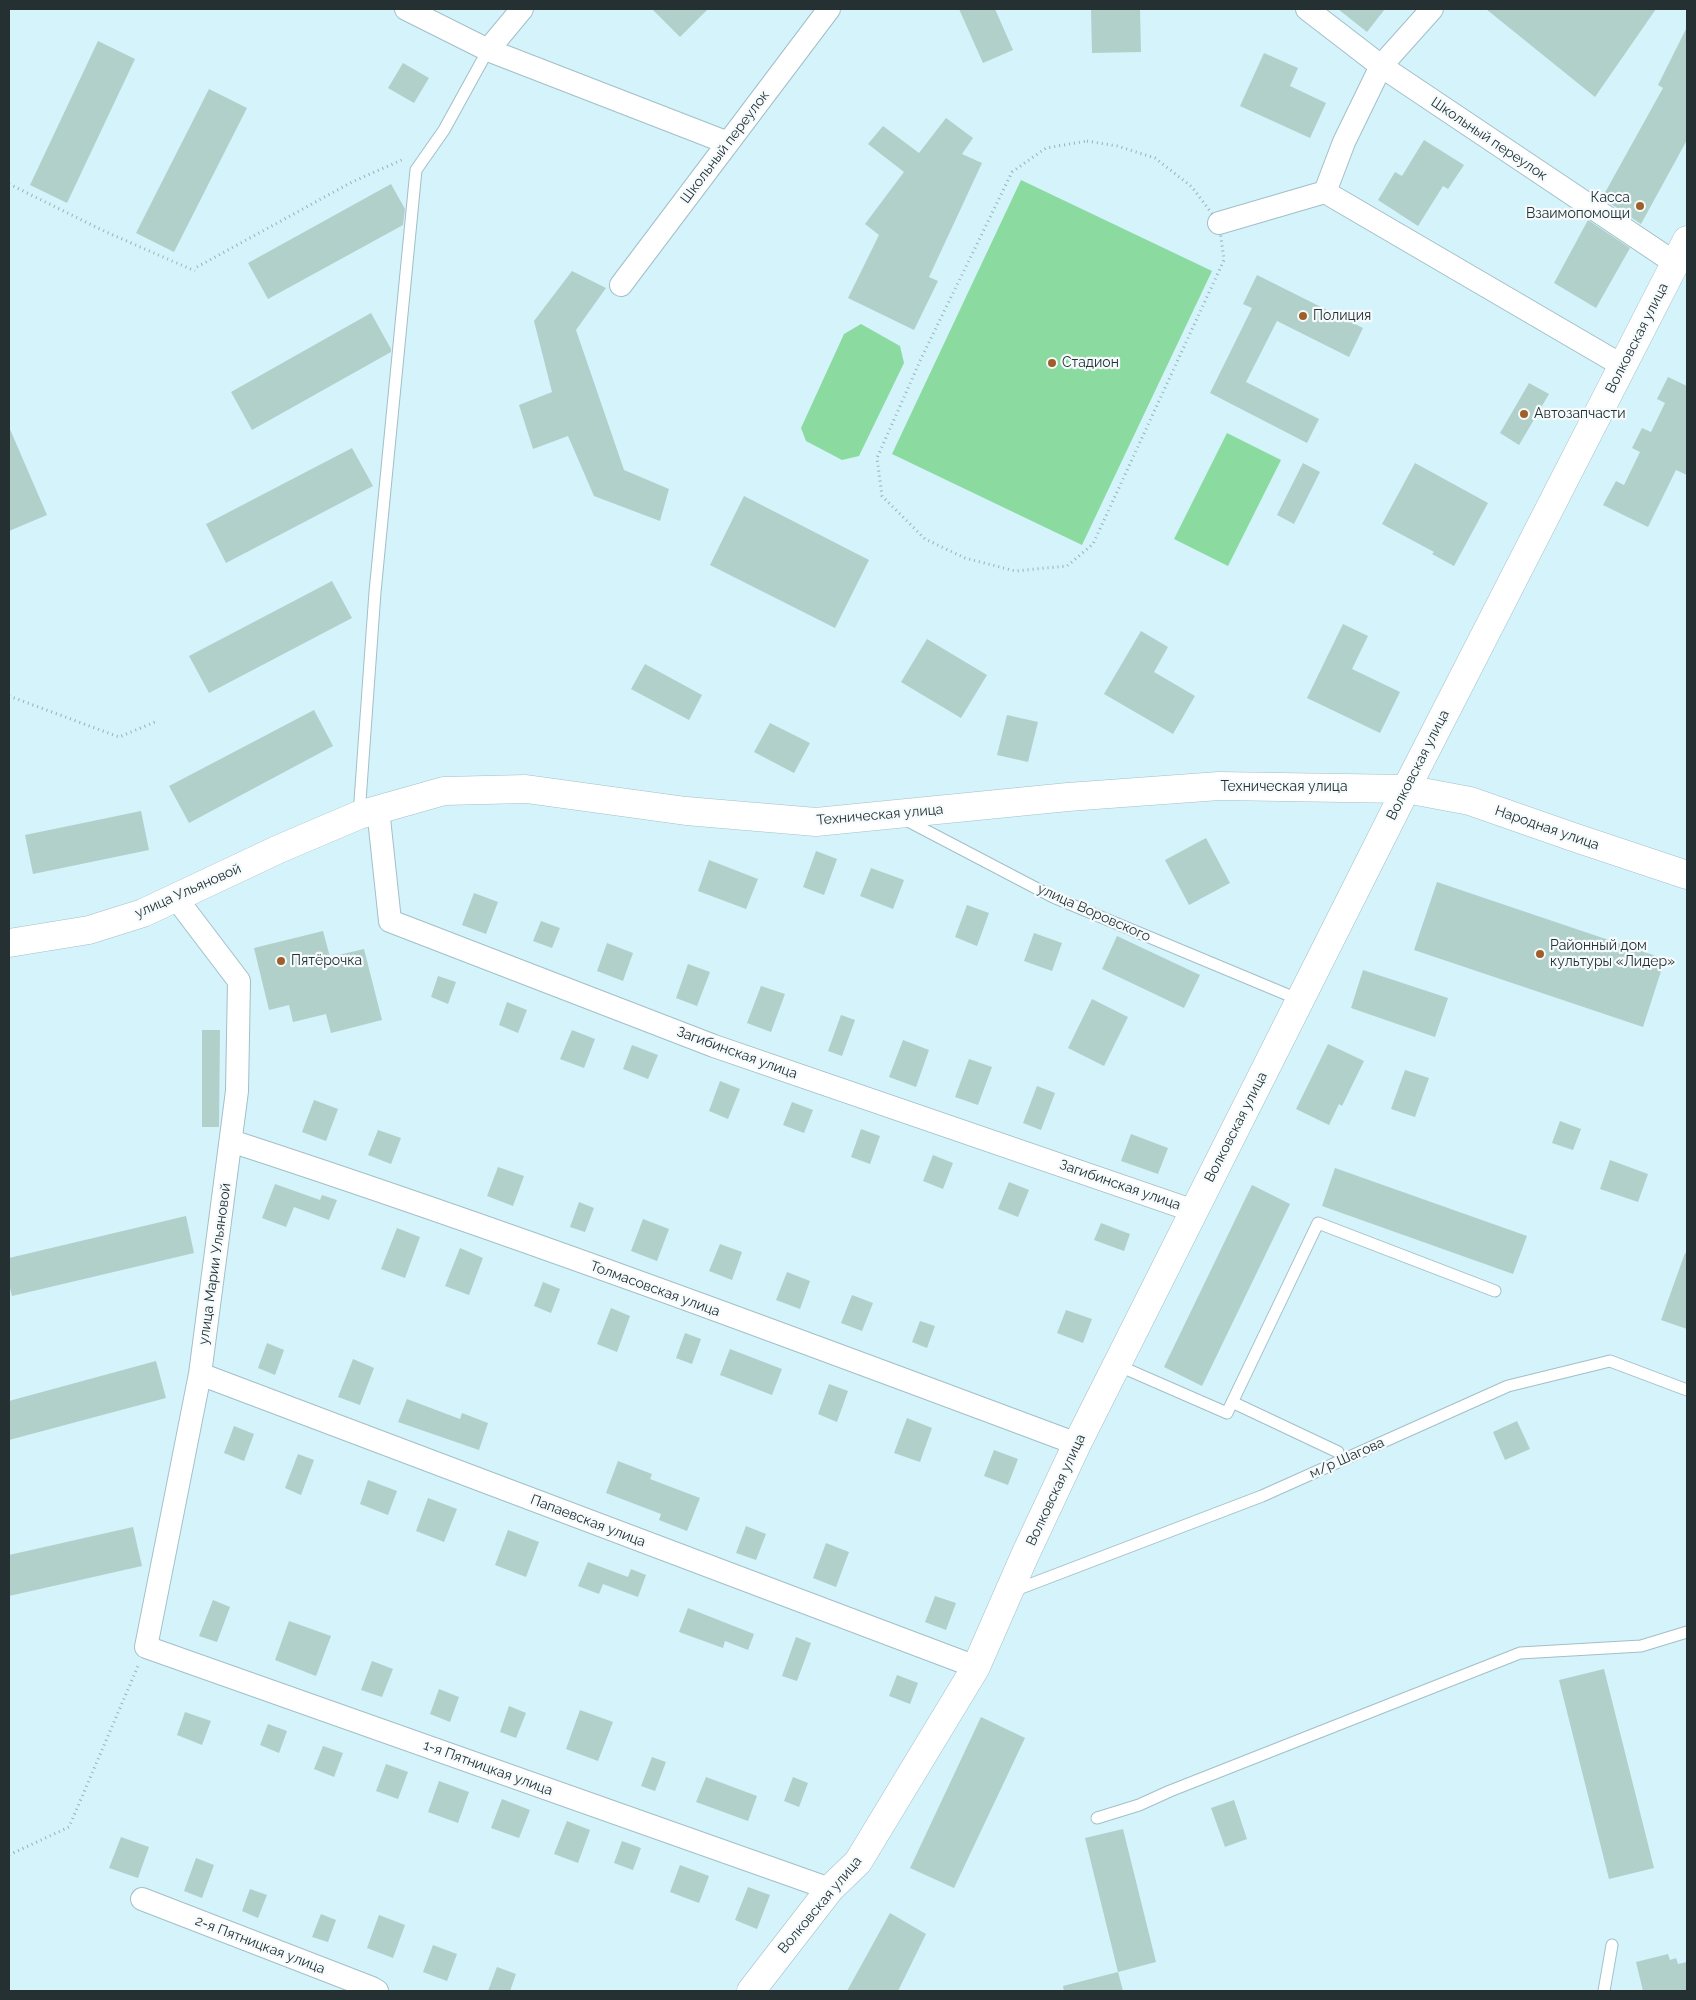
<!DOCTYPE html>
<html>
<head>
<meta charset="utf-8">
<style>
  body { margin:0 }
  #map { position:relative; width:1696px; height:2000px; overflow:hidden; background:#d4f3fb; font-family:Raleway,sans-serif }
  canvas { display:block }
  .frame { position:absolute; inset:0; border:10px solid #253033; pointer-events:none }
</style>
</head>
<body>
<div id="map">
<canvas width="1696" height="2000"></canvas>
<div class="frame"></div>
</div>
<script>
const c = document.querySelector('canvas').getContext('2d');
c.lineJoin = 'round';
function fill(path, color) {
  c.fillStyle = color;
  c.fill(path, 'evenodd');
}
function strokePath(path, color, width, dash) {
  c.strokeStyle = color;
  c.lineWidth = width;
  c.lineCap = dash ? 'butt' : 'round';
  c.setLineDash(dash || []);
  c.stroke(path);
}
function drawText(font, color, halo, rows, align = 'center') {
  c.font = font + ' Raleway,sans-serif';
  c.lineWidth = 4.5;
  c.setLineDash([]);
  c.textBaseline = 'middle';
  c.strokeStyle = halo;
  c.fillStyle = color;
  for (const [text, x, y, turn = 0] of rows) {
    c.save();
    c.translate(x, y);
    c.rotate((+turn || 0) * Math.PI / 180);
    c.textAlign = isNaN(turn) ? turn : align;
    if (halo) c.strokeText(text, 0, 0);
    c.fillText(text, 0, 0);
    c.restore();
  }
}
const green = new Path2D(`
  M1021 180 1212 271 1082 545 892 454Z
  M861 324 900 346 904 363 859 456 842 460 806 441 801 428 844 334Z
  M1227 433 1281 460 1228 566 1174 539Z`);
const building = new Path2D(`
  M652 9H708L680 37Z
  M959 9H995L1013 50 983 63Z
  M1091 9H1140L1141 52 1092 53Z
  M1338 9H1385L1367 32Z
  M1486 9H1656L1595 97Z
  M1687 27V140L1641 224 1602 198 1663 88 1658 85Z
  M98 41 135 59 67 203 30 185Z
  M1264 53 1298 68 1290 86 1326 103 1310 138 1240 106Z
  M403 63 429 78 414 103 388 88Z
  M209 89 247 108 174 252 136 233Z
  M946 118 973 138 962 154 982 163 929 277 938 281 914 330 848 298 879 235 865 224 904 172 868 144 883 126 919 153Z
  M1424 140 1464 165 1448 189 1443 186 1418 226 1378 200 1395 172 1402 176Z
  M391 184 405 209 403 225 268 299 248 263Z
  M1588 220 1630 248 1596 308 1554 283Z
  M572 271 606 288 576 330 624 470 669 489 660 521 594 496 568 436 533 449 519 405 552 392 534 321Z
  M1257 275 1363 328 1349 357 1277 321 1246 382 1319 419 1307 443 1210 393 1252 308 1243 304Z
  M371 313 391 349V352L252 430 231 392Z
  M1668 377 1687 386V475L1676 470 1648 527 1603 505 1616 481 1624 485 1640 452 1632 448 1642 428 1651 432 1665 403 1657 399Z
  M1529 383 1549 394 1519 445 1500 433Z
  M9 427 47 515 9 531Z
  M352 448 373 486 226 563 206 524Z
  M1303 463 1320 472 1294 524 1277 515Z
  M1415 463 1488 503 1454 566 1432 554 1434 552 1382 524Z
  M744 496 869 560 835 628 710 565Z
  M332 581 352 618 209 693 189 656Z
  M1343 624 1368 636 1352 669 1400 692 1380 733 1307 698Z
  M1141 631 1168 647 1154 672 1195 696 1173 734 1104 694Z
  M927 639 987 675 961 718 901 682Z
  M645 664 702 695 689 720 631 689Z
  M314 710 333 746 189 823 169 786Z
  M1007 715 1038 722 1028 762 997 755Z
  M770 723 810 743 794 773 754 752Z
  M141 811 149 850 33 874 25 835Z
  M1206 838 1230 883 1189 905 1165 860Z
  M816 851 837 859 824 895 803 887Z
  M709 860 758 879 746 909 698 891Z
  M871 868 904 880 893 909 860 896Z
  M1437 882 1665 959 1643 1027 1414 950Z
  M474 893 498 902 486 934 462 925Z
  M967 905 989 913 977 946 955 937Z
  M541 921 560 928 552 948 533 941Z
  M323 931 330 957 364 949 382 1020 331 1033 326 1014 293 1022 289 1005 269 1010 254 948Z
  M1034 933 1062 943 1052 971 1024 961Z
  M1117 936 1200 975 1184 1008 1102 969Z
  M607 943 633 953 623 981 597 971Z
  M688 964 710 972 697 1006 676 998Z
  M1363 970 1448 998 1435 1037 1351 1008Z
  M438 976 456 982 448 1004 431 997Z
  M761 986 785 994 771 1032 747 1023Z
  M1092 999 1128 1017 1104 1066 1068 1048Z
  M507 1002 527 1010 518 1033 499 1025Z
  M841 1015 855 1020 842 1056 828 1051Z
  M202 1030H220L219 1127H202Z
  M572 1030 595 1039 584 1068 560 1059Z
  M903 1040 929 1050 916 1087 889 1077Z
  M1328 1044 1364 1061 1342 1106 1339 1104 1329 1125 1296 1109Z
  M632 1045 658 1055 648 1079 623 1069Z
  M969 1059 992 1067 978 1105 955 1097Z
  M1405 1070 1429 1078 1415 1117 1391 1109Z
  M720 1081 740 1089 728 1119 709 1111Z
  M1037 1086 1055 1093 1041 1130 1023 1123Z
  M314 1100 338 1109 326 1141 302 1132Z
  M792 1102 813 1110 804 1133 783 1125Z
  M1560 1121 1581 1129 1573 1150 1552 1143Z
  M861 1129 880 1136 870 1164 851 1157Z
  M378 1130 401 1138 391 1164 368 1155Z
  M1131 1134 1168 1148 1158 1174 1121 1161Z
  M933 1155 953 1163 943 1189 923 1181Z
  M1610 1160 1648 1174 1638 1202 1600 1189Z
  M498 1167 524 1176 513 1206 487 1196Z
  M1335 1168 1527 1236 1513 1274 1322 1206Z
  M1009 1182 1029 1190 1018 1217 998 1209Z
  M275 1184 320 1200 322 1195 337 1200 329 1220 294 1207 286 1227 262 1218Z
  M1252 1185 1290 1204 1202 1386 1164 1367Z
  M579 1202 594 1208 585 1232 570 1227Z
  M186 1216 194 1253 12 1296 9 1284V1258Z
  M643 1219 669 1229 657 1261 631 1251Z
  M1101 1223 1130 1234 1124 1251 1094 1240Z
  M397 1228 420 1237 405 1278 381 1269Z
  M720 1244 742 1252 732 1280 709 1271Z
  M460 1248 483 1258 469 1295 445 1286Z
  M1685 1253 1687 1254V1329L1661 1320Z
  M787 1272 810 1281 800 1309 776 1300Z
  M543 1282 560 1289 551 1313 534 1306Z
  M852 1295 873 1303 862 1331 841 1323Z
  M611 1308 630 1316 617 1352 597 1344Z
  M1066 1310 1092 1319 1083 1343 1057 1333Z
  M920 1321 935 1326 927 1348 912 1342Z
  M685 1333 701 1339 692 1364 676 1358Z
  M267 1343 284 1350 275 1375 258 1368Z
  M730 1349 782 1369 772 1395 720 1375Z
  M353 1359 374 1368 360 1405 338 1397Z
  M156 1361 166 1398 9 1440V1401Z
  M829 1384 848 1391 837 1422 818 1414Z
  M407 1399 460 1419 462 1413 488 1423 479 1450 398 1422Z
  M907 1418 932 1428 920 1462 894 1453Z
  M1517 1421 1530 1449 1505 1460 1493 1432Z
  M234 1426 254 1434 244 1461 224 1453Z
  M994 1450 1018 1459 1008 1485 984 1476Z
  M298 1454 314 1460 301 1495 285 1488Z
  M618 1461 652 1474 650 1479 700 1498 687 1531 659 1520 661 1514 606 1493Z
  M368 1480 397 1491 388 1515 360 1504Z
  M428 1498 457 1509 444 1542 416 1531Z
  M746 1526 766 1534 756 1560 736 1553Z
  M133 1527 142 1566 9 1596V1555Z
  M508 1530 539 1542 526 1577 495 1565Z
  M826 1543 849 1552 836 1587 813 1578Z
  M588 1562 628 1577 631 1569 646 1575 638 1597 603 1584 599 1594 578 1586Z
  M935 1596 956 1603 946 1630 925 1622Z
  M213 1600 230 1607 217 1642 199 1636Z
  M688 1608 754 1634 748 1650 725 1641 723 1648 679 1632Z
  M289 1621 331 1636 316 1676 275 1660Z
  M796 1637 811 1643 797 1681 782 1676Z
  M372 1661 393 1669 382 1697 361 1690Z
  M1604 1669 1654 1868 1609 1879 1559 1680Z
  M897 1675 918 1683 910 1704 889 1696Z
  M439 1689 459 1697 450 1722 430 1714Z
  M509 1706 526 1713 516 1738 500 1732Z
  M580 1710 613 1722 598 1761 566 1749Z
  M185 1712 211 1721 202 1745 177 1735Z
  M981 1717 1025 1738 954 1888 910 1868Z
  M268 1724 287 1731 279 1753 260 1745Z
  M323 1746 343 1753 334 1777 314 1769Z
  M652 1757 666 1762 655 1791 641 1786Z
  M386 1764 408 1772 398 1799 376 1791Z
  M706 1777 757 1796 748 1821 696 1802Z
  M793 1777 808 1783 799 1807 784 1801Z
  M439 1781 469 1792 458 1823 428 1812Z
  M502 1799 530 1810 519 1838 491 1828Z
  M1234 1800 1247 1839 1225 1847 1211 1808Z
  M567 1821 590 1830 578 1863 554 1854Z
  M1123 1829 1156 1962 1118 1972 1085 1838Z
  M121 1837 149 1847 138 1878 109 1868Z
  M622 1841 641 1848 633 1870 614 1863Z
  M196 1858 214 1865 202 1898 184 1891Z
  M680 1865 709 1876 699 1903 670 1892Z
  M748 1887 770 1895 757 1929 735 1920Z
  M250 1889 267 1895 258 1918 242 1911Z
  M890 1913 926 1934 898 1991H847Z
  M321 1914 336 1920 328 1942 312 1937Z
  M379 1915 405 1925 393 1958 367 1948Z
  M433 1945 457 1954 447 1981 423 1972Z
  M1668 1954 1670 1960 1676 1958 1678 1964 1687 1962V1991H1643L1636 1962Z
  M497 1967 516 1974 510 1991H488Z
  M1118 1972 1123 1991H1064L1063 1986Z`);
const path = new Path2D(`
  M1087 141 1117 146 1155 158 1192 187 1219 223 1224 260 1093 544 1067 566 1015 571 965 558 925 539 882 496 877 458 920 361 1012 172 1046 148Z
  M9 184 106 232 195 271
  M197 267 352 182 404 159
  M9 696 119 737 155 722
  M9 1855 69 1827 138 1666`);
const lane = new Path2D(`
  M359 815 375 592 416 170 444 130 488 50
  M904 819 1053 897 1300 1000
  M1117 1365 1227 1413 1318 1223 1495 1291
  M1232 1402 1338 1452
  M1013 1591 1262 1496 1508 1386 1610 1361 1687 1390
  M1097 1818 1139 1805 1170 1791 1520 1653 1641 1646 1687 1632
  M1604 1991 1612 1945`);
const street = new Path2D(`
  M406 9 488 50 728 143
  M1307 9 1381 66 1675 263
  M488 50 522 9
  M1325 192 1344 142 1381 66 1432 9
  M1219 223 1325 192 1623 366
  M621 285 829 9
  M378 809 390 921 714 1046 1194 1211
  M176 898 239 981 237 1091 200 1374 146 1647 830 1889
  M231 1141C516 1234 796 1339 1077 1444
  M200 1374 976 1667
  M142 1899 372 1988 377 1991`);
const secondary = new Path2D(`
  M9 943 89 930 143 913 279 849 359 815 444 791 526 789 686 811 816 822 1068 797 1219 786 1406 789 1470 801 1573 837 1687 875
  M751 1991 830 1889 858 1862 976 1667 1025 1555 1077 1444 1406 789 1687 240`);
const markers = [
  [1640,206,5,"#a05e2a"],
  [1303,316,5,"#a05e2a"],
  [1052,363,5,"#a05e2a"],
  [1524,414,5,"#a05e2a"],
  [1540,954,5,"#a05e2a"],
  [281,961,5,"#a05e2a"]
];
const streetNames = [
  ["Школьный переулок",1489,139,34],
  ["Школьный переулок",725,147,-53],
  ["Волковская улица",1637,338,-63],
  ["Волковская улица",1418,765,-63],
  ["Техническая улица",1284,787],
  ["Техническая улица",880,815,-5],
  ["Народная улица",1547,828,19],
  ["улица Ульяновой",188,891,-24],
  ["улица Воровского",1094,913,24],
  ["Загибинская улица",737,1053,20],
  ["Волковская улица",1236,1127,-63],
  ["Загибинская улица",1120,1185,19],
  ["улица Марии Ульяновой",215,1264,-82],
  ["Толмасовская улица",655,1289,20],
  ["м/р Шагова",1347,1458,-24],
  ["Волковская улица",1056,1490,-65],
  ["Папаевская улица",588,1521,21],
  ["1-я Пятницкая улица",488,1768,20],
  ["Волковская улица",820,1905,-50],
  ["2-я Пятницкая улица",260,1945,21]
];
const poiNames = [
  ["Касса",1630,198,"right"],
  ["Взаимопомощи",1630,214,"right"],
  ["Полиция",1313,316],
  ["Стадион",1062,363],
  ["Автозапчасти",1534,414],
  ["Районный дом",1550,946],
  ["культуры «Лидер»",1550,962],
  ["Пятёрочка",291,961]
];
fill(green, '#8bdba0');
fill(building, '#b1d0ca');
strokePath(lane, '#a2bfc7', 13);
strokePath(street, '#a2bfc7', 24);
strokePath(secondary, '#a2bfc7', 29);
strokePath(path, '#99b1b7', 3, [1, 4]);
strokePath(lane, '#fff', 11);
strokePath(street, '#fff', 22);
strokePath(secondary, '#fff', 28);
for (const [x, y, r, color] of markers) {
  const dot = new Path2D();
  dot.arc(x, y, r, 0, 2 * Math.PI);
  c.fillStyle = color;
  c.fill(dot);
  strokePath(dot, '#f5fbfc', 2);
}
drawText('14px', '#253033', '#f5fbfc', streetNames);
drawText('14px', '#253033', '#f5fbfc', poiNames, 'left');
</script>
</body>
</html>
